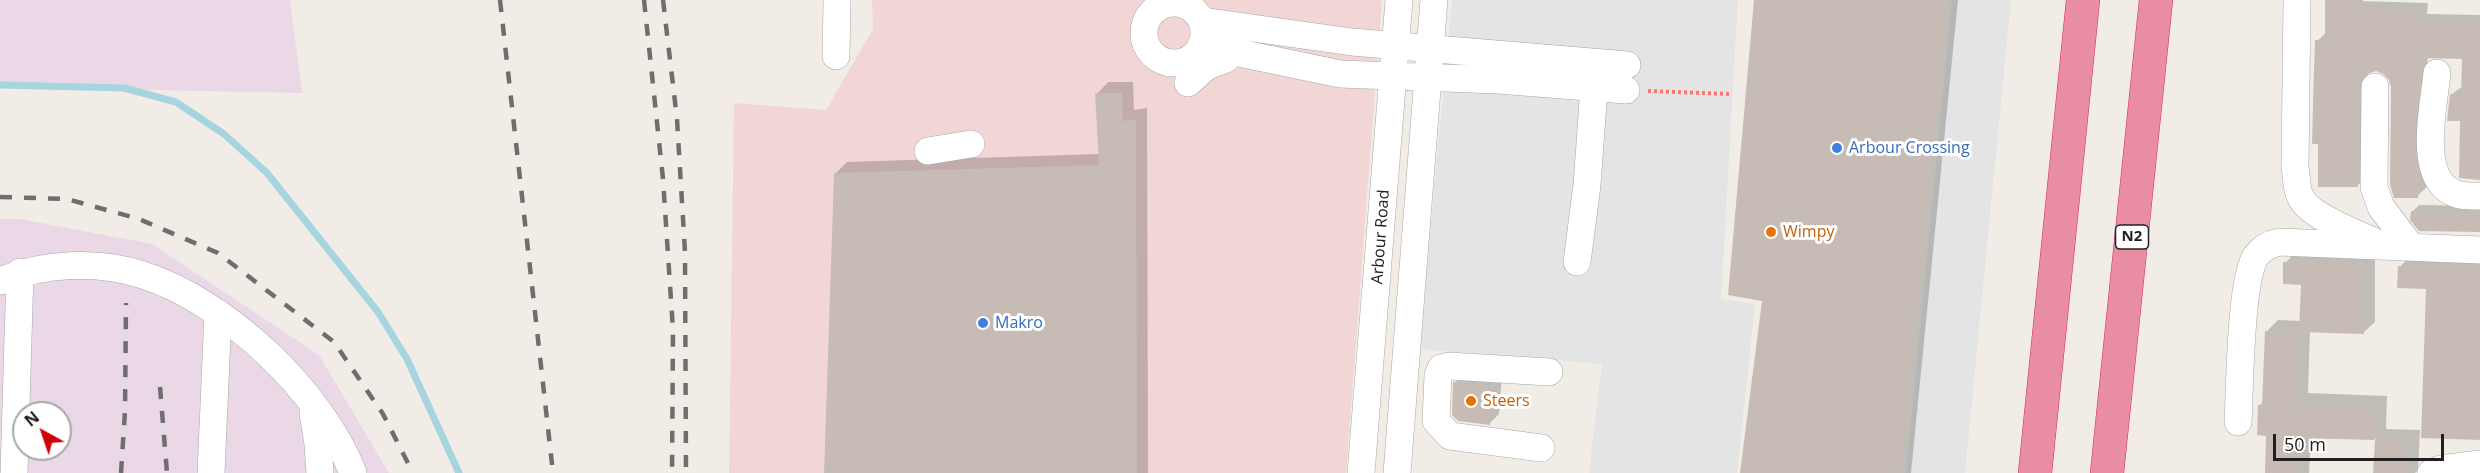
<!DOCTYPE html>
<html>
<head>
<meta charset="utf-8">
<style>
  body { margin:0 }
  #map { position:relative; width:2480px; height:473px; overflow:hidden; background:#f1ede6; font-family:"Open Sans",sans-serif }
  canvas { display:block }
  .north { position:absolute; left:12px; top:401px; width:60px; height:60px; box-sizing:border-box; background:#fff; border:2px solid #a6a6a6; border-radius:50%; rotate:320deg; font-size:16px; font-weight:700; line-height:24px; text-align:center; color:#202020 }
  .north::after { content:''; display:block; margin:auto; width:21px; height:27px; background:#d00008; clip-path:polygon(50% 0,100% 100%,50% 72%,0 100%) }
  .scale { position:absolute; left:2273px; top:434px; width:171px; height:27px; box-sizing:border-box; border:3px solid #202020; border-top:0; padding-left:8px; font-size:18px; line-height:21px; white-space:nowrap; color:#202020; -webkit-text-stroke:4px #fff; paint-order:stroke }
</style>
</head>
<body>
<div id="map">
<canvas width="2480" height="473"></canvas>
<div class="north">N</div>
<div class="scale">50 m</div>
</div>
<script>
const c = document.querySelector('canvas').getContext('2d');
c.lineJoin = 'round';
function fill(path, color) {
  c.fillStyle = color;
  c.fill(path, 'evenodd');
}
function strokePath(path, color, width, dash) {
  c.strokeStyle = color;
  c.lineWidth = width;
  c.lineCap = dash ? 'butt' : 'round';
  c.setLineDash(dash || []);
  c.stroke(path);
}
function drawText(font, color, halo, rows, align = 'center') {
  c.font = font + ' "Open Sans",sans-serif';
  c.lineWidth = 6;
  c.setLineDash([]);
  c.textBaseline = 'middle';
  c.strokeStyle = halo;
  c.fillStyle = color;
  for (const [text, x, y, turn = 0] of rows) {
    c.save();
    c.translate(x, y);
    c.rotate((+turn || 0) * Math.PI / 180);
    c.textAlign = isNaN(turn) ? turn : align;
    if (halo) c.strokeText(text, 0, 0);
    c.fillText(text, 0, 0);
    c.restore();
  }
}
const commercial = new Path2D(`
  M872 0H1382L1346 473H729L734 103 826 110 873 29Z`);
const industrial = new Path2D(`
  M0 0H290L302 93 0 87Z
  M0 219H20L152 244 319 355 389 473H0ZM24 413H60V449H24Z`);
const parking = new Path2D(`
  M1452 0H1738L1721 299 1755 304 1737 473H1589L1602 364 1419 349Z
  M1952 0H2011L1965 473H1906Z`);
const shadow = new Path2D(`
  M1756 0H1958L1911 473H1742L1764 299Z
  M2326 0 2428 3 2427 14 2480 15V179L2452 94 2463 86 2464 57 2428 56 2422 128 2426 163V188L2417 196 2390 79 2384 72 2375 70 2369 71 2367 77 2366 177 2358 185 2317 41 2326 33Z
  M1108 82H1133L1134 110 1147 108 1148 473H826L835 174 847 162 1100 154 1097 94Z
  M2419 205 2480 206V231L2412 212Z
  M2296 252H2375V322L2363 333 2310 331 2308 393 2387 396 2386 429 2420 430 2418 470 2415 473H2375L2376 439 2311 436 2309 473H2266L2268 435 2259 406 2264 401 2266 332 2278 320 2301 321 2302 283 2285 263Z
  M2410 256 2480 259V438L2427 288 2400 267Z
  M1464 373 1502 375 1499 414 1489 424 1455 383Z`);
const stream = new Path2D(`
  M0 85 124 88 176 102 224 134 267 173 378 312 407 359 459 473`);
const building = new Path2D(`
  M1754 0H1948L1901 473H1740L1762 301 1728 295Z
  M2325 0H2363V10L2420 11V22L2480 23V180L2459 178 2460 121H2447L2450 94H2461L2462 59 2421 58 2415 137 2419 172 2418 198H2394L2390 184 2391 87 2389 80 2383 74 2376 71 2367 74 2361 80 2359 87 2358 187H2318V144H2312L2313 102 2315 40H2325Z
  M1095 93H1122L1123 121 1136 119 1137 473H824L834 173 1099 165Z
  M2411 211 2480 212V232L2419 231 2410 220Z
  M2283 262 2364 263V334L2299 332 2301 285 2283 284Z
  M2398 266 2480 270V440L2421 438 2426 289 2397 288Z
  M2265 331 2299 332 2297 404 2376 407 2375 440 2409 442 2407 473H2373L2375 440 2300 438 2299 473H2265L2266 436 2257 435 2258 405H2262Z
  M1453 382 1493 384 1490 425 1458 421 1452 415Z`);
const path = new Path2D(`
  M1648 91 1731 94`);
const minor = new Path2D(`
  M2297 0 2295 168C2297 177 2296 188 2300 196 2308 216 2354 232 2373 241
  M1144 33a30 30 0 1 1 60 0a30 30 0 1 1-60 0Z
  M1202 21 1352 42 1627 65
  M1201 45 1340 74 1498 80 1626 90
  M836 56 837 0
  M2437 73C2434 105 2417 175 2452 192 2461 197 2471 196 2480 196
  M1188 83 1207 66 1226 59
  M2375 87 2374 187 2381 207 2411 247
  M928 151 971 144
  M1577 262 1587 185 1594 88
  M0 281C43 263 98 260 143 275 227 302 321 391 353 473
  M313 413 318 444 320 473
  M2238 422C2240 389 2240 280 2256 256 2262 248 2270 244 2279 242L2480 250
  M1541 448 1450 436 1436 421 1438 375 1441 368 1449 366 1549 372
  M14 473 20 272
  M211 473 218 313
  M1361 473 1399 0
  M1397 473 1434 0
  M2431 473 2441 469 2480 464`);
const highway = new Path2D(`
  M2035 473 2083 0
  M2107 473 2156 0`);
const rail = new Path2D(`
  M500 0 553 473
  M644 0 663 179 673 330 672 473
  M663 0 677 119 685 252 686 473
  M0 197 67 199 139 219 218 253 334 342 383 414 413 473
  M160 387 167 473
  M121 473 125 411 126 303`);
const markers = [
  [1837,148,6,"#3f7fe0"],
  [1771,232,6,"#e8710a"],
  [983,323,6,"#3f7fe0"],
  [1471,401,6,"#e8710a"]
];
const shields = [
  [2132,237,33]
];
const shieldNames = [
  ["N2",2132,237]
];
const shopNames = [
  ["Arbour Crossing",1849,148],
  ["Makro",995,323]
];
const foodNames = [
  ["Wimpy",1783,232],
  ["Steers",1483,401]
];
const streetNames = [
  ["Arbour Road",1381,237,-86]
];
fill(commercial, '#f2d6d6');
fill(industrial, '#ead8e7');
fill(parking, '#e4e4e4');
fill(shadow, '#0003');
strokePath(stream, '#a6d4df', 7);
fill(building, '#c6bcb5');
strokePath(minor, '#a7a7a7', 28);
strokePath(highway, '#df236a', 34);
strokePath(path, '#fd756c', 4, [3, 3]);
strokePath(minor, '#fff', 27);
strokePath(highway, '#e98da2', 33);
strokePath(rail, '#6e6e6e', 4.5, [12, 12]);
for (const [x, y, r, color] of markers) {
  const dot = new Path2D();
  dot.arc(x, y, r, 0, 2 * Math.PI);
  c.fillStyle = color;
  c.fill(dot);
  strokePath(dot, '#fff', 2);
}
for (const [x, y, w] of shields) {
  const box = new Path2D();
  box.roundRect(x - w / 2, y - 12, w, 24, 4.5);
  c.fillStyle = '#fff';
  c.fill(box);
  strokePath(box, '#202020', 1.5);
}
drawText('bold 15px', '#202020', null, shieldNames);
drawText('16px', '#366cbe', '#fff', shopNames, 'left');
drawText('16px', '#c56008', '#fff', foodNames, 'left');
drawText('16px', '#202020', '#fff', streetNames);
</script>
</body>
</html>
